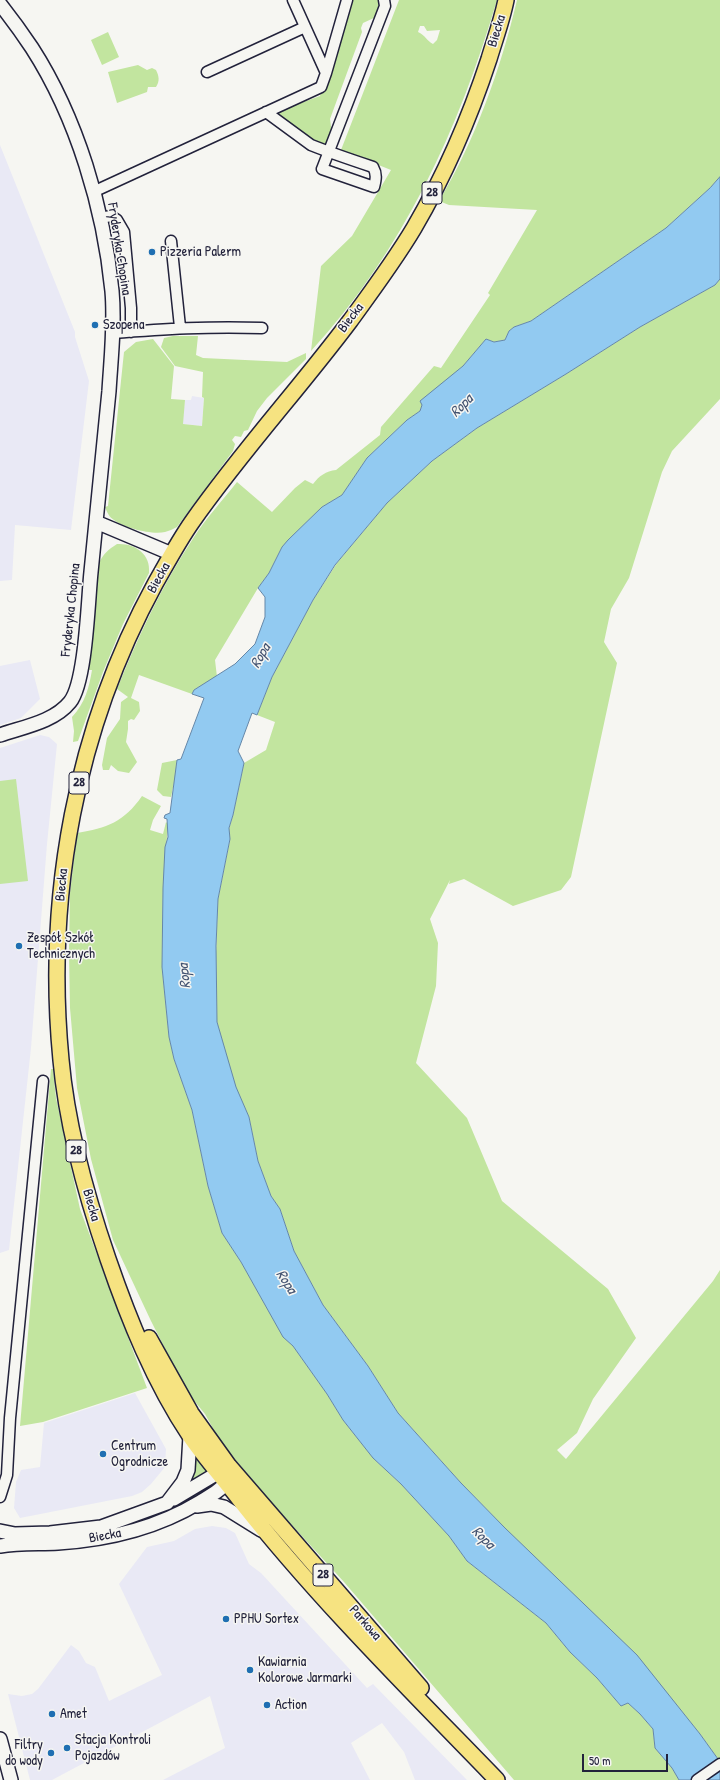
<!DOCTYPE html>
<html>
<head>
<meta charset="utf-8">
<style>
  body { margin:0 }
  #map { position:relative; width:720px; height:1780px; overflow:hidden; background:#f6f6f2; font-family:"Patrick Hand",sans-serif }
  canvas { display:block }
  .scale { position:absolute; left:582px; top:1754px; width:86px; height:18px; box-sizing:border-box; border:2px solid #22223b; border-top:0; padding-left:5px; font-size:12px; line-height:14px; white-space:nowrap; color:#22223b; -webkit-text-stroke:3px #f6f6f2; paint-order:stroke }
</style>
</head>
<body>
<div id="map">
<canvas width="720" height="1780"></canvas>
<div class="scale">50 m</div>
</div>
<script>
const c = document.querySelector('canvas').getContext('2d');
c.lineJoin = 'round';
function fill(path, color) {
  c.fillStyle = color;
  c.fill(path, 'evenodd');
}
function strokePath(path, color, width, dash) {
  c.strokeStyle = color;
  c.lineWidth = width;
  c.lineCap = dash ? 'butt' : 'round';
  c.setLineDash(dash || []);
  c.stroke(path);
}
function drawText(font, color, halo, rows, align = 'center') {
  c.font = font + ' "Patrick Hand",sans-serif';
  c.lineWidth = 3;
  c.setLineDash([]);
  c.textBaseline = 'middle';
  c.strokeStyle = halo;
  c.fillStyle = color;
  for (const [text, x, y, turn = 0] of rows) {
    c.save();
    c.translate(x, y);
    c.rotate((+turn || 0) * Math.PI / 180);
    c.textAlign = isNaN(turn) ? turn : align;
    if (halo) c.strokeText(text, 0, 0);
    c.fillText(text, 0, 0);
    c.restore();
  }
}
const built = new Path2D(`
  M0 145 75 332V337L89 381 71 530 15 525 12 580 0 581Z
  M192 396 204 398 202 426 182 424 185 400H191Z
  M30 660 40 699 21 718 0 725V666Z
  M40 735 49 737 57 744 47 844 31 1048 9 1250 0 1253V748Z
  M135 1393 166 1449 165 1467 151 1484 142 1492 132 1496 20 1518 14 1508 16 1482 21 1470 40 1467 44 1423Z
  M212 1526 226 1528 235 1533 249 1564 261 1573 367 1688 373 1684 467 1780H415L404 1752 382 1723 351 1743 370 1780H163L225 1748 210 1696 52 1780H30L8 1694 22 1696 32 1694 38 1689 71 1645 79 1651 86 1663 95 1667 109 1701 162 1675 119 1584 147 1547 174 1541 195 1529Z`);
const green = new Path2D(`
  M350 0H381L383 7 376 17 363 23 361 28 362 32 330 119 332 134 329 142 322 145 280 119 276 112 320 96Z
  M399 0H497C459 129 403 251 311 351L321 266 352 236 391 170 341 150ZM420 26H424L427 31 440 30 437 40 433 44C427 41 425 35 418 32Z
  M517 0H720V177L710 188 666 228 531 321 514 327 509 331 505 340 494 342 486 339 463 366 422 405 420 411 407 420 367 458 342 495 322 507 282 547 269 573 258 588 215 660 217 677 194 690 192 694 139 675 131 698 139 702 140 711 134 720 131 719 128 721V729L126 742 137 762 129 773 118 771 111 765 109 770H103L102 765 107 738 120 719 121 702 128 697 117 689C138 637 162 585 194 537 206 518 223 500 237 482L272 512 295 488 305 480 313 484C319 476 326 471 336 470L380 435 381 427 434 366 441 368 490 295 488 293 537 210 449 205 439 201C475 141 501 68 517 0Z
  M108 32 119 57 102 65 91 40Z
  M138 65 147 70 152 68 156 70C159 76 160 81 156 87H148L147 92 117 103 108 72Z
  M720 279V399L672 451 662 472 629 578 611 609 604 642 617 663 571 877 561 890 513 906 464 879 449 884 450 880 430 919 438 943 436 986 416 1063 467 1118 502 1201 608 1289 636 1338 593 1399 577 1433 557 1450 566 1459 713 1281 720 1270V1758L718 1759 700 1734 670 1697 461 1483 398 1413 368 1366 323 1305 294 1251 280 1209 271 1196 258 1161 249 1117 234 1085 217 1022 216 953 218 899 230 840 229 829 233 815 244 763 266 750 275 722 257 715 272 677 313 600 337 563 387 503 432 461 477 428 566 374 640 327 715 285Z
  M173 336H198L196 355 203 358 287 362 306 353V359L267 398 257 411 248 430 244 431 241 437 235 436 232 440 235 444 233 451 177 527C173 529 169 531 165 532 152 535 124 528 114 520 109 517 107 512 105 507L108 506 124 352 136 342 153 339 174 366 171 399 185 400 183 424 202 426 204 398 202 397 203 372 175 366 161 347 164 338Z
  M117 544C135 543 151 554 149 573L123 624 103 672 78 741 73 742 74 731 72 717C85 703 89 688 92 670H89L99 563C103 554 109 549 117 544Z
  M177 760 176 774 171 797 163 796 157 790 162 763Z
  M16 779 28 881 0 884V781Z
  M142 796 161 806 153 820 150 830 163 834 166 822 168 824 163 888 162 967 169 1037 174 1059 192 1110 208 1186 222 1233 241 1262 283 1336 293 1346 327 1394 343 1420 375 1460 401 1484 449 1536 467 1561 546 1623 570 1652 597 1678 621 1706 628 1703 640 1714 653 1729 655 1748 672 1768 679 1780H514L344 1582 278 1510 221 1443 205 1414 187 1392 151 1321 113 1240 91 1159 77 1088 70 1008 69 952 70 893 77 833C107 828 124 822 142 796Z
  M51 1069H53L56 1098 80 1209 147 1388 43 1422 20 1426Z
  M194 1452 208 1470 190 1481Z
  M217 1481 215 1486 171 1512 130 1527 56 1538 208 1482Z`);
const water = new Path2D(`
  M720 177V279L715 285 640 327 566 374 477 428 432 461 387 503 335 565 313 600 272 677 257 715 252 713 238 751 244 763 233 815 229 828 230 839 218 899 216 946 217 1022 236 1087 249 1117 258 1161 271 1196 280 1209 294 1251 323 1305 368 1366 398 1413 461 1483 505 1528 637 1655 700 1734 718 1759 720 1764V1780H679L672 1768 655 1748 653 1729 640 1714 628 1703 621 1706 597 1678 570 1652 546 1623 467 1561 449 1536 401 1484 373 1458 343 1420 327 1394 293 1346 283 1337 241 1262 222 1233 208 1186 192 1110 174 1059 169 1037 162 967 163 888 165 847 168 837 167 819 164 818 165 815 170 813 177 760 181 759 204 698 192 694 194 690 235 664 255 644 265 617V597L258 588 269 573 282 547 288 540 322 507 342 495 367 458 407 420 420 411 422 405 420 401 463 366 486 339 494 342 505 340 509 331 514 327 531 321 666 228 710 188Z`);
const street = new Path2D(`
  M207 72 305 27
  M326 73 347 0
  M266 112 311 145C331 153 352 160 373 167 377 174 376 179 374 187L322 169 329 151 385 6 384 0
  M93 192 321 87 326 73 293 0
  M100 218 111 216 117 220 124 232 131 308V332
  M171 241 180 327
  M112 333C164 329 210 326 262 328
  M0 1497 7 1475 10 1418 43 1081
  M697 1780 720 1764`);
const secondary = new Path2D(`
  M0 4C11 18 22 33 32 48 77 118 104 209 112 291 115 324 111 358 109 391 103 451 97 511 91 572 88 600 86 682 70 702 54 722 23 727 0 735
  M96 522 172 554
  M174 1499 226 1468
  M197 1506 211 1504 224 1507 261 1530
  M0 1531 15 1534 50 1533 101 1527 167 1503 183 1482 188 1470 190 1436
  M0 1546C19 1543 38 1544 58 1543 108 1540 157 1528 200 1502 208 1497 222 1490 226 1482 228 1479 228 1475 228 1473
  M0 1739 11 1780`);
const primary = new Path2D(`
  M149 1338 191 1413 229 1466 421 1688
  M497 1780C409 1689 319 1600 240 1500 224 1479 205 1458 190 1436 154 1382 129 1320 108 1259 86 1195 67 1128 61 1060 45 896 76 729 155 584 167 563 178 542 192 522 241 452 299 389 350 321 372 291 395 260 414 228 445 175 470 117 489 59 495 39 502 20 506 0`);
const markers = [
  [152,252,4,"#1f6fb2"],
  [95,325,4,"#1f6fb2"],
  [19,946,4,"#1f6fb2"],
  [103,1454,4,"#1f6fb2"],
  [226,1619,4,"#1f6fb2"],
  [250,1670,4,"#1f6fb2"],
  [267,1705,4,"#1f6fb2"],
  [52,1714,4,"#1f6fb2"],
  [67,1748,4,"#1f6fb2"],
  [51,1753,4,"#1f6fb2"]
];
const shields = [
  [432,193,20],
  [79,783,20],
  [76,1151,20],
  [323,1575,20]
];
const shieldNames = [
  ["28",432,193],
  ["28",79,783],
  ["28",76,1151],
  ["28",323,1575]
];
const streetNames = [
  ["Biecka",497,31,-73],
  ["Fryderyka Chopina",119,249,81],
  ["Biecka",351,318,-53],
  ["Biecka",159,578,-61],
  ["Fryderyka Chopina",71,610,-84],
  ["Biecka",62,885,-85],
  ["Biecka",91,1205,74],
  ["Biecka",105,1536,-10],
  ["Parkowa",365,1623,49]
];
const poiNames = [
  ["Pizzeria Palerm",160,252],
  ["Szopena",103,325],
  ["Zespół Szkół",27,938],
  ["Technicznych",27,954],
  ["Centrum",111,1446],
  ["Ogrodnicze",111,1462],
  ["PPHU Sortex",234,1619],
  ["Kawiarnia",258,1662],
  ["Kolorowe Jarmarki",258,1678],
  ["Action",275,1705],
  ["Amet",60,1714],
  ["Stacja Kontroli",75,1740],
  ["Pojazdów",75,1756],
  ["Filtry",43,1745,"right"],
  ["do wody",43,1761,"right"]
];
const waterNames = [
  ["Ropa",462,406,-45],
  ["Ropa",261,656,-60],
  ["Ropa",185,976,-96],
  ["Ropa",286,1282,57],
  ["Ropa",483,1538,45]
];
fill(built, '#e9e9f5');
fill(green, '#c2e59f');
fill(water, '#92caf1');
strokePath(water, '#6587a8', 1);
strokePath(street, '#22223b', 13);
strokePath(secondary, '#22223b', 16);
strokePath(primary, '#22223b', 18);
strokePath(street, '#f6f6f2', 10);
strokePath(secondary, '#f6f6f2', 13);
strokePath(primary, '#f6e381', 15);
for (const [x, y, r, color] of markers) {
  const dot = new Path2D();
  dot.arc(x, y, r, 0, 2 * Math.PI);
  c.fillStyle = color;
  c.fill(dot);
  strokePath(dot, '#f6f6f2', 1.5);
}
for (const [x, y, w] of shields) {
  const box = new Path2D();
  box.roundRect(x - w / 2, y - 11, w, 22, 3);
  c.fillStyle = '#f6f6f2';
  c.fill(box);
  strokePath(box, '#22223b', 1);
}
drawText('bold 13px', '#22223b', null, shieldNames);
drawText('14px', '#22223b', '#f6f6f2', streetNames);
drawText('14px', '#22223b', '#f6f6f2', poiNames, 'left');
drawText('italic 15px', '#445472', '#f6f6f2', waterNames);
</script>
</body>
</html>
